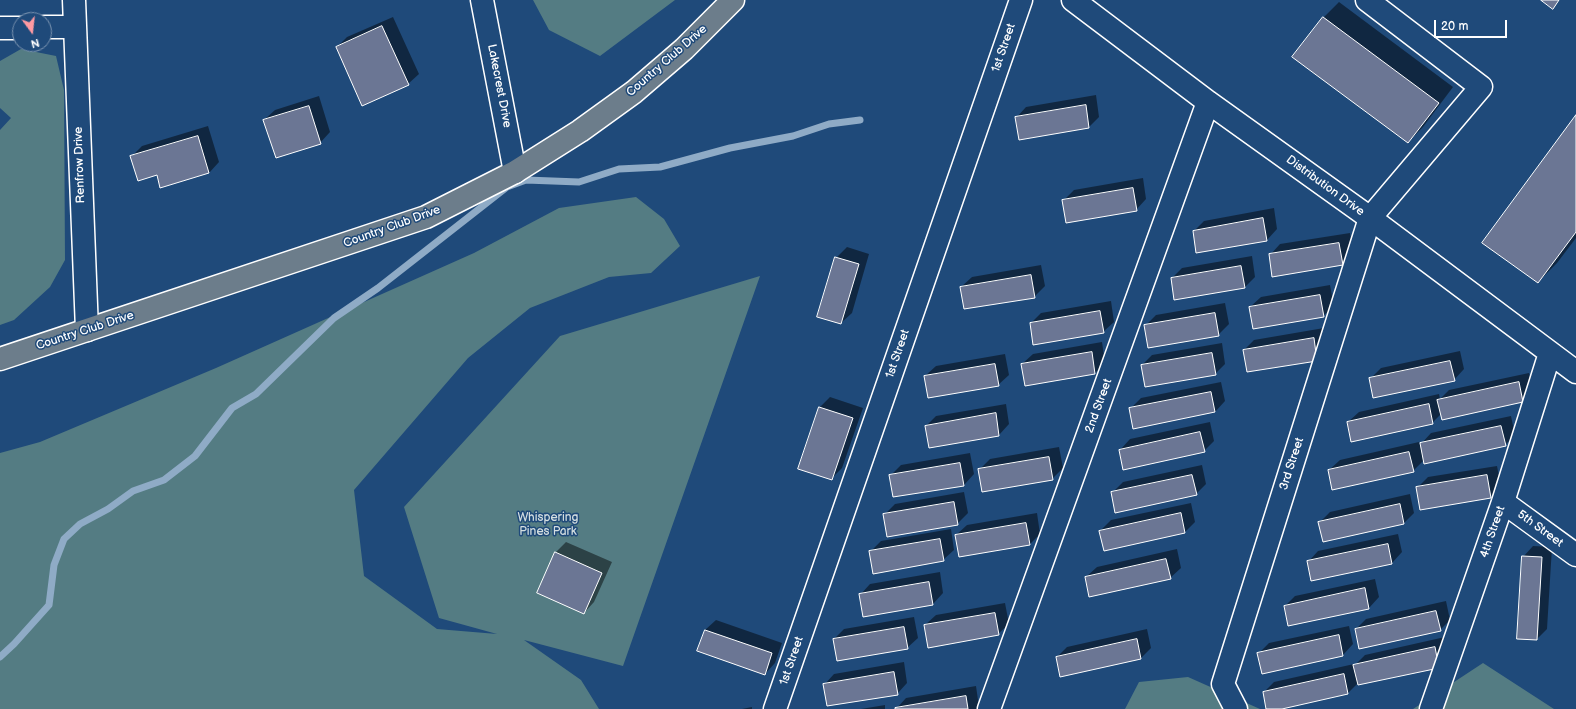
<!DOCTYPE html>
<html>
<head>
<meta charset="utf-8">
<style>
  body { margin:0 }
  #map { position:relative; width:1576px; height:709px; overflow:hidden; background:#1f4a7a; font-family:"Balsamiq Sans",sans-serif }
  canvas { display:block }
  .north { position:absolute; left:12px; top:12px; width:40px; height:40px; box-sizing:border-box; background:#1f4a7a; border:1px solid #7992af; border-radius:50%; rotate:165deg; font-size:11px; font-weight:700; line-height:16px; text-align:center; color:#fff }
  .north::after { content:''; display:block; margin:auto; width:14px; height:18px; background:#ff9aa2; clip-path:polygon(50% 0,100% 100%,50% 72%,0 100%) }
  .scale { position:absolute; left:1434px; top:20px; width:73px; height:18px; box-sizing:border-box; border:2px solid #fff; border-top:0; padding-left:5px; font-size:12px; line-height:14px; white-space:nowrap; color:#fff; -webkit-text-stroke:3px #1f4a7a; paint-order:stroke }
</style>
</head>
<body>
<div id="map">
<canvas width="1576" height="709"></canvas>
<div class="north">N</div>
<div class="scale">20 m</div>
</div>
<script>
const c = document.querySelector('canvas').getContext('2d');
c.lineJoin = 'round';
function fill(path, color) {
  c.fillStyle = color;
  c.fill(path, 'evenodd');
}
function strokePath(path, color, width, dash) {
  c.strokeStyle = color;
  c.lineWidth = width;
  c.lineCap = dash ? 'butt' : 'round';
  c.setLineDash(dash || []);
  c.stroke(path);
}
function drawText(font, color, halo, rows, align = 'center') {
  c.font = font + ' "Balsamiq Sans",sans-serif';
  c.lineWidth = 3;
  c.setLineDash([]);
  c.textBaseline = 'middle';
  c.strokeStyle = halo;
  c.fillStyle = color;
  for (const [text, x, y, turn = 0] of rows) {
    c.save();
    c.translate(x, y);
    c.rotate((+turn || 0) * Math.PI / 180);
    c.textAlign = isNaN(turn) ? turn : align;
    if (halo) c.strokeText(text, 0, 0);
    c.fillText(text, 0, 0);
    c.restore();
  }
}
const green = new Path2D(`
  M533 0H675L600 56 549 30Z
  M21 49 56 56 64 90 65 260 50 287 14 320 0 325V130L11 118 0 108V61Z
  M636 197 664 219 680 246 651 273 609 277 530 308 468 358 354 490 364 576 437 629 497 634 439 618 404 507 560 336 760 276 623 666 524 640 581 680 599 709H0V453L40 442 216 368 474 253 559 208Z
  M1483 663 1554 709H1413Z
  M1188 677 1260 709H1125L1139 682Z`);
const shadow = new Path2D(`
  M1339 2 1453 87 1423 127 1408 142 1294 57 1324 17Z
  M393 17 419 74 408 84 337 47 347 37Z
  M1096 95 1099 117 1089 127 1016 118 1026 107Z
  M319 96 330 132 320 143 264 120 275 110Z
  M1576 117V238L1557 263 1538 282Z
  M208 126 219 162 209 173 157 174 131 157 142 146Z
  M1143 178 1146 199 1136 210 1063 201 1074 190Z
  M1274 208 1277 229 1267 240 1194 231 1204 221Z
  M1350 233 1353 253 1343 264 1273 276 1270 255 1280 244Z
  M847 247 869 254 852 313 841 323 836 258Z
  M1252 256 1255 277 1245 287 1172 278 1182 268Z
  M1041 265 1045 286 1034 297 961 287 972 277Z
  M1330 285 1334 306 1323 316 1250 307 1261 297Z
  M1111 301 1114 322 1103 332 1031 323 1041 313Z
  M1225 303 1229 324 1218 335 1145 326 1156 315Z
  M1324 328 1317 360 1244 350 1254 340Z
  M1102 342 1105 363 1095 373 1025 385 1022 364 1033 354Z
  M1222 343 1225 364 1215 374 1142 365 1152 355Z
  M1460 351 1464 369 1454 380 1370 379 1381 368Z
  M1005 354 1009 375 998 385 925 376 936 366Z
  M1529 373 1533 391 1522 402 1441 414 1432 423 1348 422 1359 412 1439 394 1440 399 1449 390Z
  M1221 382 1225 401 1215 412 1130 409 1141 398Z
  M830 397 863 408 842 468 831 479 799 468 820 407Z
  M1006 404 1009 424 999 435 926 426 936 416Z
  M1511 416 1515 435 1505 445 1424 460 1413 471 1329 470 1340 460 1419 442 1420 445 1431 433Z
  M1210 422 1214 441 1204 451 1120 450 1130 439Z
  M1059 447 1063 468 1052 479 979 470 990 459Z
  M970 453 974 474 964 485 890 476 901 465Z
  M1202 465 1206 484 1196 494 1112 493 1123 482Z
  M1497 466 1501 486 1490 497 1417 488 1428 477Z
  M964 492 968 513 957 524 884 515 895 504Z
  M1410 494 1414 513 1404 523 1320 522 1330 512Z
  M1191 503 1195 522 1185 532 1100 531 1111 520Z
  M1037 513 1040 534 1030 544 956 535 967 525Z
  M951 529 954 550 943 560 870 552 881 541Z
  M1398 534 1402 552 1392 563 1312 580 1308 562 1318 551Z
  M566 542 612 562 594 602 584 613 555 553Z
  M1533 546 1552 547 1547 629 1537 639 1523 557Z
  M1177 549 1181 568 1170 578 1086 577 1097 567Z
  M940 572 943 593 933 604 863 615 860 595 870 584Z
  M1375 579 1379 597 1369 608 1289 625 1285 606 1295 596Z
  M1446 601 1450 620 1440 630 1356 629 1366 619Z
  M1005 603 1009 624 998 634 925 625 936 615Z
  M914 617 918 638 907 648 834 639 844 629Z
  M716 620 782 643 775 663 765 674 705 630Z
  M1349 626 1353 644 1343 655 1263 672 1259 653 1269 643Z
  M1147 629 1151 648 1141 658 1057 657 1067 647Z
  M1445 637 1449 656 1358 683 1348 693 1277 709H1267L1264 692 1274 682 1354 664V666L1365 655Z
  M904 662 907 683 897 694 824 685 834 674Z
  M976 686 979 707 977 709H896L906 698Z
  M885 705V709H861Z
  M752 707V709H742Z`);
const stream = new Path2D(`
  M0 657 14 644 49 605 54 565 64 539 80 524 108 509 133 491 164 480 195 456 232 408 256 394 334 318 378 288 507 187 526 180 579 182 619 169 660 167 730 148 793 136 829 124 860 120`);
const building = new Path2D(`
  M1541 0H1559L1553 9Z
  M1323 17 1439 103 1408 143 1292 57Z
  M382 26 409 85 362 106 336 47Z
  M1086 105 1089 128 1019 140 1015 117Z
  M309 106 321 144 276 158 263 120Z
  M1576 115V232L1538 283 1482 243Z
  M198 136 209 173 160 188 157 175 138 181 130 156Z
  M1133 188 1137 211 1066 223 1062 200Z
  M1263 218 1267 241 1196 253 1193 231Z
  M1339 243 1343 265 1272 277 1269 254Z
  M835 257 859 264 841 324 817 317Z
  M1241 266 1245 288 1174 300 1171 278Z
  M1031 275 1035 298 964 309 960 287Z
  M1320 295 1324 317 1253 329 1249 307Z
  M1100 311 1104 333 1033 345 1030 323Z
  M1215 313 1219 336 1148 348 1144 325Z
  M1314 338 1317 361 1247 372 1243 350Z
  M1092 352 1095 374 1025 386 1021 364Z
  M1212 353 1216 375 1145 387 1141 365Z
  M1450 361 1455 381 1373 398 1369 378Z
  M995 364 999 386 928 398 924 376Z
  M1519 382 1523 402 1442 420 1437 400Z
  M1211 392 1215 412 1133 429 1129 408Z
  M1429 404 1433 424 1351 442 1347 422Z
  M819 407 853 418 832 480 798 469Z
  M996 413 999 436 929 448 925 426Z
  M1501 426 1506 446 1424 464 1420 443Z
  M1200 432 1205 452 1123 470 1119 450Z
  M1409 452 1414 472 1332 490 1328 470Z
  M1049 457 1053 480 982 492 978 469Z
  M960 463 964 486 893 497 889 475Z
  M1192 475 1197 495 1115 513 1111 492Z
  M1487 475 1491 498 1420 510 1416 487Z
  M954 502 958 525 887 537 883 514Z
  M1400 504 1404 524 1323 542 1318 522Z
  M1181 513 1185 533 1104 551 1099 531Z
  M1026 523 1030 545 959 557 955 535Z
  M940 539 944 561 873 574 869 551Z
  M1388 544 1392 564 1311 581 1307 561Z
  M555 552 602 573 584 614 537 593Z
  M1522 556 1542 557 1537 640 1517 639Z
  M1166 559 1171 579 1089 597 1085 577Z
  M929 582 933 605 863 617 859 594Z
  M1365 588 1369 609 1288 626 1284 606Z
  M1436 611 1441 631 1359 649 1355 629Z
  M995 613 999 635 928 648 924 625Z
  M904 627 908 649 837 661 833 639Z
  M705 630 772 653 765 675 697 651Z
  M1339 635 1343 656 1262 674 1257 653Z
  M1137 639 1141 659 1060 677 1056 657Z
  M1435 647 1439 668 1358 685 1353 665Z
  M894 672 898 695 827 706 823 684Z
  M1344 674 1348 694 1282 709H1266L1263 692Z
  M966 696 968 709H895V708Z`);
const minor = new Path2D(`
  M74 0 87 330
  M482 0 515 172
  M1073 0 1208 102 1370 218 1576 372
  M44 27H75
  M0 28H20
  M1503 502 1576 555
  M775 709 1021 0
  M989 709 1208 102
  M1236 709 1223 684 1370 218 1481 87 1367 0
  M1431 709 1503 502 1550 353`);
const major = new Path2D(`
  M0 359 426 217 515 172 580 131 634 92 684 49 733 0`);
const streetNames = [
  ["1st Street",1004,48,-71],
  ["Country Club Drive",667,61,-41],
  ["Lakecrest Drive",499,86,79],
  ["Renfrow Drive",80,165,-92],
  ["Distribution Drive",1325,186,36],
  ["Country Club Drive",392,227,-20],
  ["Country Club Drive",85,331,-18],
  ["1st Street",898,354,-71],
  ["2nd Street",1099,406,-70],
  ["3rd Street",1292,464,-72],
  ["5th Street",1540,529,36],
  ["4th Street",1493,532,-71],
  ["1st Street",792,661,-71]
];
const parkNames = [
  ["Whispering",548,518],
  ["Pines Park",548,532]
];
fill(green, '#547c83');
fill(shadow, '#0007');
strokePath(stream, '#8fabc6', 7);
fill(building, '#6b7694');
strokePath(building, '#fff', 1);
strokePath(minor, '#fff', 25);
strokePath(major, '#fff', 25);
strokePath(minor, '#1f4a7a', 22);
strokePath(major, '#6c7d8b', 22);
drawText('12px', '#fff', '#1f4a7a', streetNames);
drawText('12px', '#d4dee0', '#1f4a7a', parkNames);
</script>
</body>
</html>
